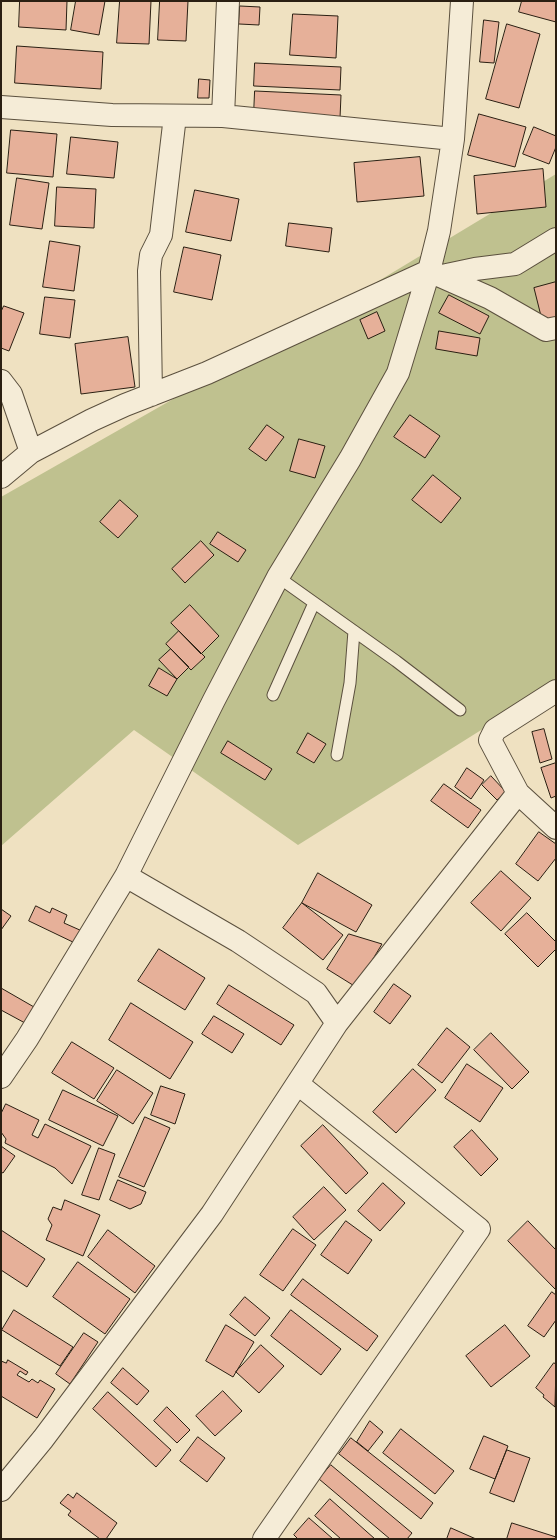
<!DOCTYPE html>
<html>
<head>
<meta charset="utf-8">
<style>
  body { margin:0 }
  #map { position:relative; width:557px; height:1540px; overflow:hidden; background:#efe1c1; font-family:"Sorts Mill Goudy",serif }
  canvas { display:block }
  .frame { position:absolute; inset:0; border:2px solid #2a1f12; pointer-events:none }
</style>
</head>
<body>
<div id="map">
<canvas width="557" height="1540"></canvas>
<div class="frame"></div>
</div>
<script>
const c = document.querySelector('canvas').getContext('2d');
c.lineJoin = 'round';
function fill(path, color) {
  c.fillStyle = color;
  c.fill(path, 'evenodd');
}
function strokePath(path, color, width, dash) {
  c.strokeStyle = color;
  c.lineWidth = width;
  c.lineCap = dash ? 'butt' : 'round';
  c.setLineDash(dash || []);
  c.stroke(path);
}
const green = new Path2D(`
  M556 174V683L298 845 134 730 1 846V497L342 303Z`);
const building = new Path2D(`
  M20 1H67L66 30 19 27Z
  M76 1H105L99 35 71 30Z
  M120 1H151L149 44 117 43Z
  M160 1H188L186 41 158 40Z
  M522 1H556V22L519 12Z
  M240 6 260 7 259 25 239 24Z
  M293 14 338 16 336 58 290 55Z
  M484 20 499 22 494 63 480 62Z
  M507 24 540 34 519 108 486 99Z
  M17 46 103 52 101 89 15 83Z
  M255 63 341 67 340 90 254 86Z
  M199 79 210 80 209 98H198Z
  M255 91 341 95 340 118 254 114Z
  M479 114 526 127 515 167 468 155Z
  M534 127 556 136V147L549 164 523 154Z
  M11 130 57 134 53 177 7 173Z
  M71 137 118 142 114 178 67 174Z
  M420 157 424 196 357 202 354 163Z
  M543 169 546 207 477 214 474 176Z
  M17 178 49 183 42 229 10 225Z
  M57 187 96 189 94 228 55 226Z
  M195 190 239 199 231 241 186 232Z
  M289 223 332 228 329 252 286 246Z
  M50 241 80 246 74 291 43 287Z
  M184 247 221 255 212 300 174 292Z
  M556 282V320L543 324 534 288Z
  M449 295 489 316 480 334 439 313Z
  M45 297 75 300 70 338 40 334Z
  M4 306 24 313 9 351 1 348V312Z
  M377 312 385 331 368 339 360 320Z
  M439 331 480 338 477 356 436 349Z
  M128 337 135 387 81 394 75 344Z
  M410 415 440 436 425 458 394 437Z
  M267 425 284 437 266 461 249 449Z
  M299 439 325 446 315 478 290 471Z
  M433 475 461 498 441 523 412 500Z
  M120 500 138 516 118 538 100 522Z
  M218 532 246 550 238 562 210 544Z
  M201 541 214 555 185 583 172 569Z
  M190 605 219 636 201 654 171 623Z
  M179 631 205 657 191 670 166 644Z
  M171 649 189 667 177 679 159 660Z
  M159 668 177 679 167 696 149 686Z
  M544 729 552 759 540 763 532 732Z
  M308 733 326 744 314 763 297 753Z
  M228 741 272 769 265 780 221 753Z
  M556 763V796L551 798 541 768Z
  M467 768 484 780 471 799 455 787Z
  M491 776 506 792 497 800 482 785Z
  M444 784 481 810 468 828 431 801Z
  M539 832 556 844V858L538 881 516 864Z
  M501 871 531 898 501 931 471 903Z
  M318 873 372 905 356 932 302 903Z
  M302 903 343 935 323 960 283 928Z
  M36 906 50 913 52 908 67 915 64 923 82 931 77 944 29 921Z
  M1 909 11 916 1 930Z
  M527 913 556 942V949L538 967 505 934Z
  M349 934 382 944 356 987 327 969Z
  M159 949 205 978 185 1010 138 981Z
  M394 984 411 996 390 1024 374 1012Z
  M229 985 294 1025 281 1045 217 1004Z
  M1 988 34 1007 25 1023 1 1010Z
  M131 1003 193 1042 170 1079 109 1040Z
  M214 1016 244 1034 232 1053 202 1034Z
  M447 1028 470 1047 442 1083 418 1065Z
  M491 1033 529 1072 512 1089 474 1050Z
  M72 1042 114 1068 94 1099 52 1073Z
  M467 1064 503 1088 480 1122 445 1098Z
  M413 1069 436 1090 396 1133 373 1112Z
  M117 1070 153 1093 133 1124 97 1101Z
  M161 1086 185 1094 175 1124 151 1115Z
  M63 1090 118 1116 103 1146 49 1120Z
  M6 1104 39 1120 32 1135 38 1138 45 1124 91 1146 72 1184 55 1168 5 1143 6 1139 1 1132V1114Z
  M145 1117 170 1128 144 1187 119 1177Z
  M323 1125 368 1173 346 1194 301 1146Z
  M472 1130 498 1159 481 1176 454 1147Z
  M1 1146 15 1156 3 1173 1 1172Z
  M99 1148 115 1154 99 1200 82 1195Z
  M118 1180 146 1192 141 1204 130 1209 110 1200Z
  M383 1183 405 1203 380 1231 358 1211Z
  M324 1187 346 1210 314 1240 293 1217Z
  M65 1200 100 1215 83 1256 46 1240 52 1225 48 1219 53 1207 61 1210Z
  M346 1221 372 1240 348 1274 321 1255Z
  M528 1221 556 1250V1290L508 1241Z
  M293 1229 316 1245 283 1291 260 1275Z
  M1 1230 45 1259 27 1287 1 1270Z
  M108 1230 155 1266 135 1293 88 1257Z
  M78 1262 130 1299 105 1334 53 1297Z
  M303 1279 378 1336 367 1351 291 1295Z
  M552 1292 556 1295V1320L544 1337 528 1326Z
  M245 1297 270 1318 255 1336 230 1315Z
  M14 1310 73 1347 60 1366 2 1330Z
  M291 1310 341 1349 321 1375 271 1336Z
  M226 1325 254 1342 233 1377 206 1361Z
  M505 1325 530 1356 491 1387 466 1356Z
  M84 1333 98 1342 70 1384 56 1374Z
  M261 1345 284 1366 259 1393 236 1372Z
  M8 1360 28 1372 26 1375 20 1371 17 1375 29 1382 32 1379 38 1383 40 1380 55 1389 37 1418 1 1396V1361L6 1363Z
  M554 1363 556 1364 555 1407 543 1397 544 1395 536 1388Z
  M123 1368 149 1391 137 1405 111 1383Z
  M223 1391 242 1411 215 1436 196 1416Z
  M108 1392 171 1450 156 1467 93 1409Z
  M167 1407 190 1430 177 1443 154 1421Z
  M370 1421 383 1432 368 1451 357 1442Z
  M401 1429 454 1471 435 1494 383 1453Z
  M484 1436 508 1446 495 1479 470 1469Z
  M198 1437 225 1458 207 1482 180 1461Z
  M351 1438 433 1503 421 1519 339 1454Z
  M507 1450 530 1458 514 1502 490 1493Z
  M331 1465 412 1533 407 1539H390L319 1479Z
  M77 1493 117 1523 106 1539H100L68 1515 71 1511 60 1503 68 1494 73 1498Z
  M330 1499 375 1539H341L315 1516Z
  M309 1518 333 1539H298L294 1535Z
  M512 1523 556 1537V1539H507Z
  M451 1528 476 1539H447Z`);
const service = new Path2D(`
  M278 577 396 661 460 710
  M273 695 314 603
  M337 755 350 683 354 631`);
const minor = new Path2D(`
  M1 107 112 115 223 116 453 139
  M223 116 228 1
  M442 276 475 269 515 264 556 239
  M1 381 11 394 31 452
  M151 395 149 271 151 255 161 235 175 116
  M1 477 31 452 92 420 125 405 207 373 429 271 490 298 546 330 556 328
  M556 691 495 730 490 740 518 793 556 828
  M337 1023 518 793
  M1 1077 27 1039 126 876 214 700 278 577 350 459 398 373 429 271 439 231 453 139 462 1
  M1 1490 43 1439 212 1214 337 1023 316 993 238 941 126 876
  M264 1539 479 1229 298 1084`);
fill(green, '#bfc18f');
fill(building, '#e6b099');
strokePath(building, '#2a1f12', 1);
strokePath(service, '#5b503e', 13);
strokePath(minor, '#5b503e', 24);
strokePath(service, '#f5ecd7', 11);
strokePath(minor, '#f5ecd7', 22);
</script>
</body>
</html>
